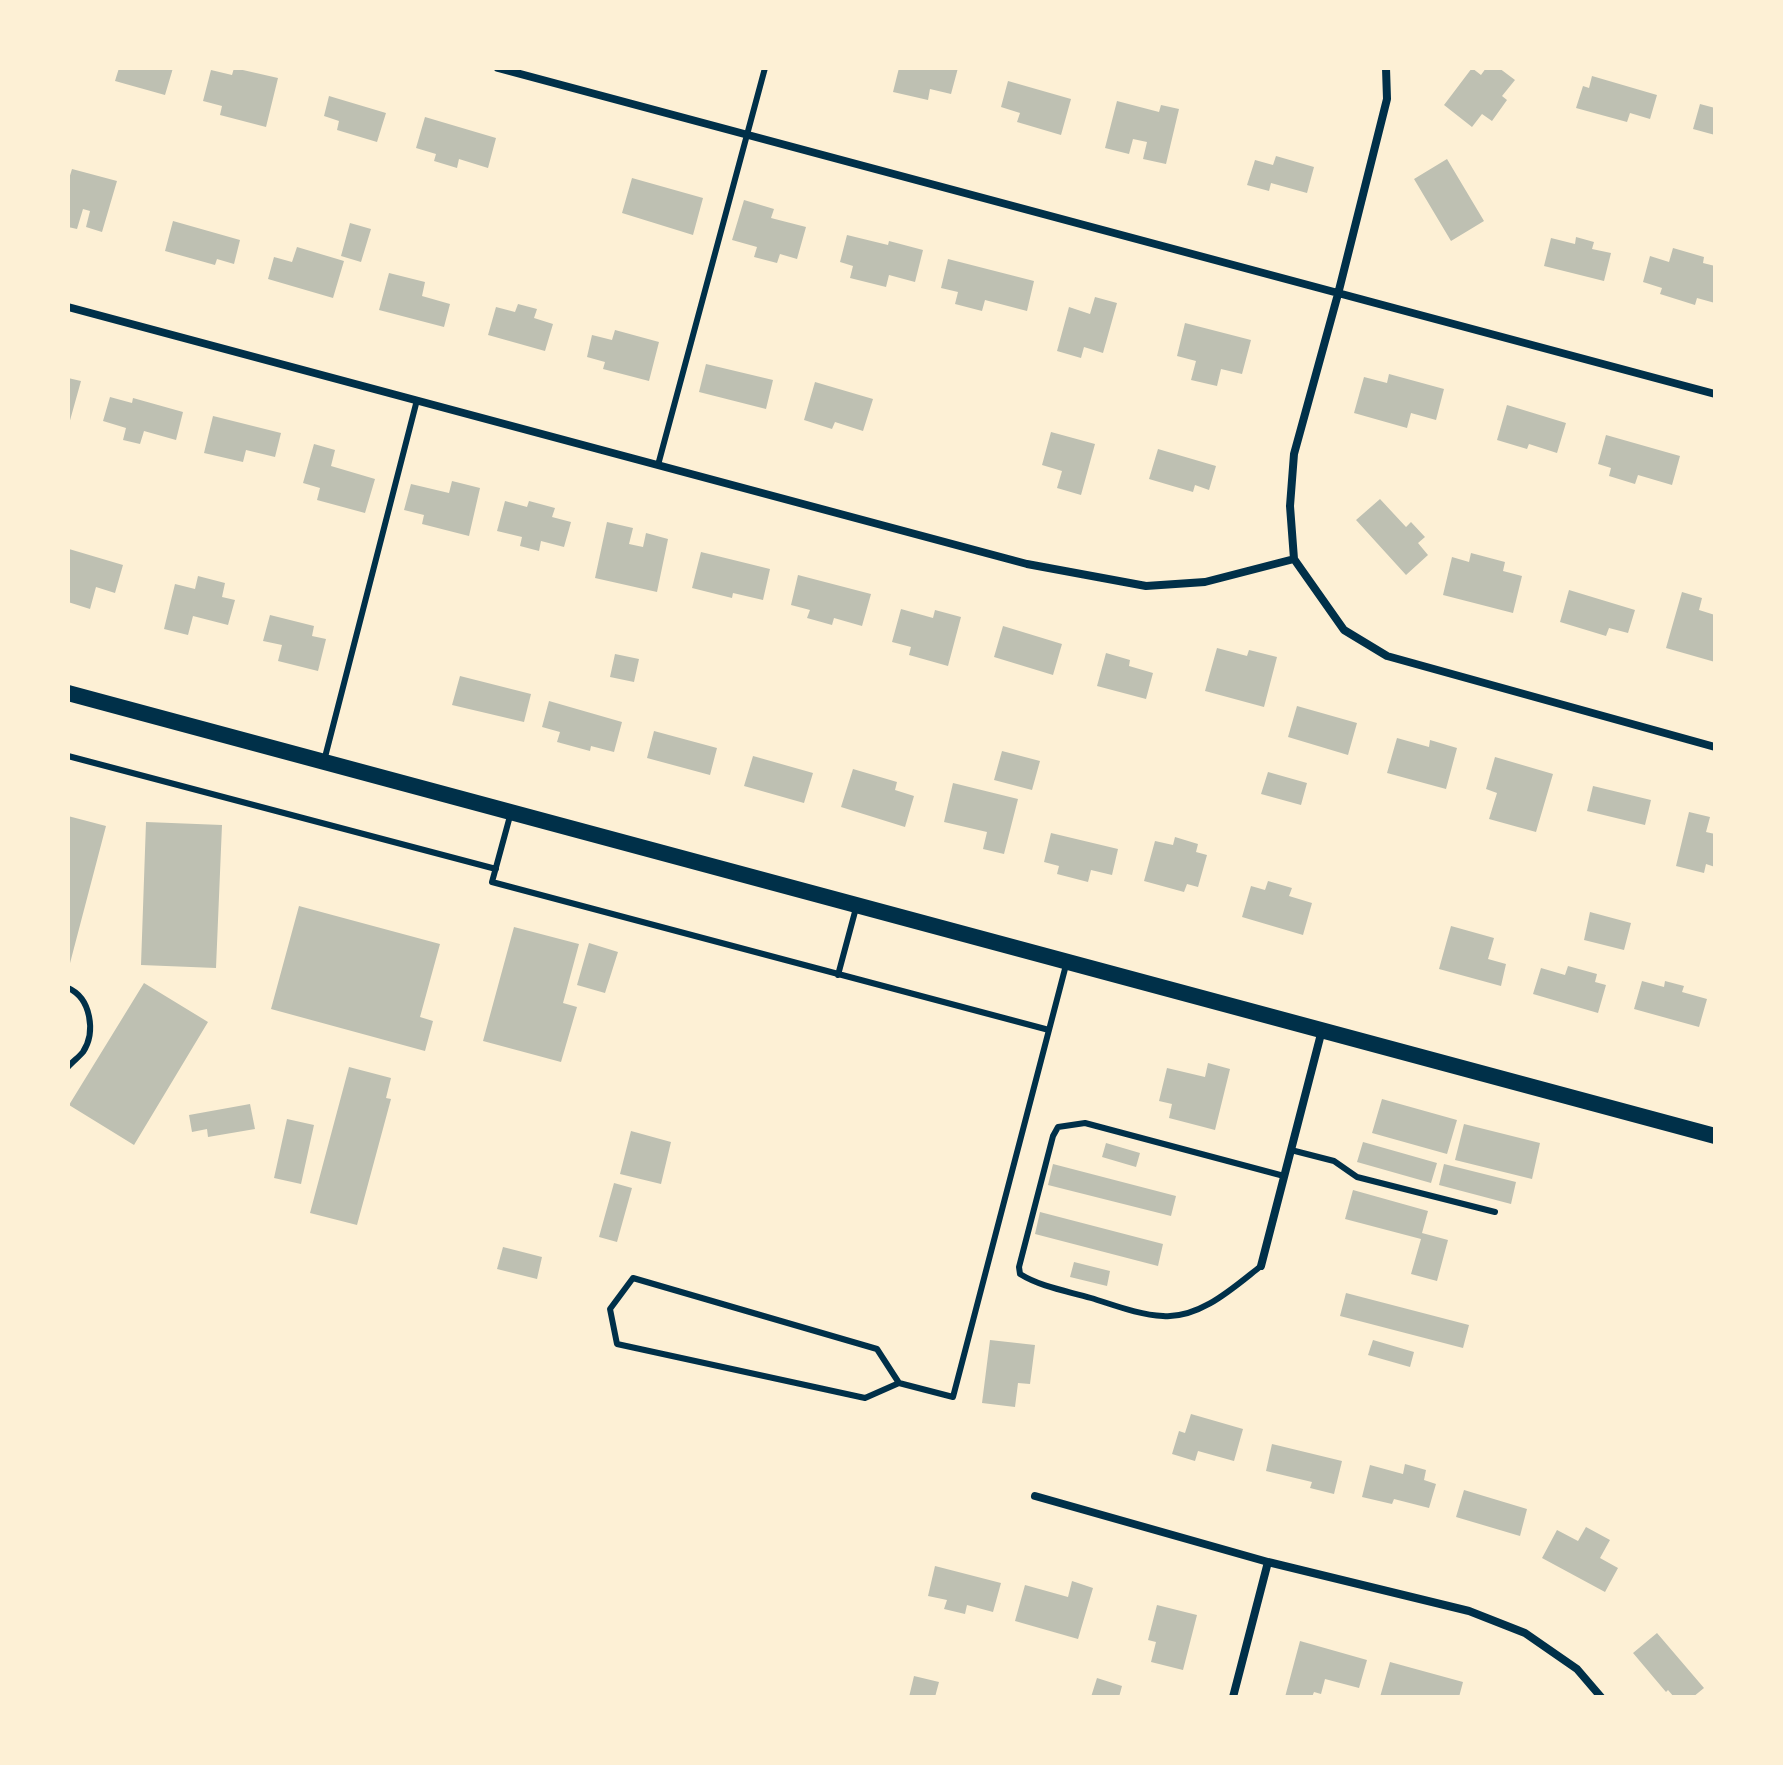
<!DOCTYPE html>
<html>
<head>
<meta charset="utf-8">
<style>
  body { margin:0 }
  #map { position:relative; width:1783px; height:1765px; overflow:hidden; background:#fdf0d5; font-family:Commissioner,sans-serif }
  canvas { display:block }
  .frame { position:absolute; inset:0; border:70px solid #fdf0d5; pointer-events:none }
</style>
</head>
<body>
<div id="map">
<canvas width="1783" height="1765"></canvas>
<div class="frame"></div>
</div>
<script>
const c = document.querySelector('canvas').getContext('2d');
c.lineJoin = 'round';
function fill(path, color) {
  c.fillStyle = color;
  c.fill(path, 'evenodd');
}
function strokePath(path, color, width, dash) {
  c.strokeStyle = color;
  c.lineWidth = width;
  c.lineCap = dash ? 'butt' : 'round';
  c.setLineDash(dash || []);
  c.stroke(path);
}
const building = new Path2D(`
  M119 68H173L165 95 115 81Z
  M234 68 278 78 266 127 220 115 222 106 203 101 211 70 232 75Z
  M899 68H958L951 94 930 89 928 100 893 92Z
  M1472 68 1481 75 1486 68H1499L1515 80 1502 96 1507 100 1492 121 1482 114 1472 127 1444 105Z
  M1592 76 1657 95 1650 119 1630 113 1627 122 1576 108 1583 86 1589 88Z
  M1008 81 1071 99 1061 135 1017 122 1020 113 1001 107Z
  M329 96 386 113 377 142 337 130 339 121 324 116Z
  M1117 101 1159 112 1161 105 1179 109 1166 164 1143 159 1147 142 1133 139 1129 154 1105 148Z
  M1700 104 1715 108V135L1693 129Z
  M425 117 496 138 488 168 459 159 457 168 434 161 436 154 416 148Z
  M1276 156 1314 167 1307 193 1271 183 1269 191 1247 185 1255 160 1273 165Z
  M1447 159 1484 221 1451 241 1414 179Z
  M72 169 117 181 102 232 86 227 90 211 83 209 77 229 68 227V182Z
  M632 178 703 198 693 235 622 213Z
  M744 200 774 209 771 218 806 227 797 259 780 254 777 263 754 257 757 247 732 240Z
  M173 221 240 240 234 264 217 259 215 265 165 251Z
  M350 223 371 229 361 262 341 256Z
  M847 235 888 245 889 241 923 250 915 282 889 275 886 287 850 278 853 266 840 262Z
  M1576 237 1594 242 1592 249 1611 253 1604 281 1544 266 1551 238 1575 244Z
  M297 247 344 261 333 298 268 279 274 257 292 262Z
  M1673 248 1704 257 1703 263 1715 266V303L1697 298 1695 305 1660 294 1662 288 1643 282 1650 256 1669 262Z
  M948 259 1034 281 1027 311 985 300 982 311 955 304 958 292 941 288Z
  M389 273 425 282 422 296 450 304 444 327 379 310Z
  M1095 297 1117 303 1103 353 1084 347 1081 358 1057 351 1069 307 1090 314Z
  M518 304 537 309 534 318 553 324 545 351 488 335 496 307 515 312Z
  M1185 323 1251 340 1242 374 1221 369 1217 386 1191 380 1196 361 1177 356Z
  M615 330 659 342 649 381 603 369 605 362 587 357 592 335 612 340Z
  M706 364 773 380 766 409 699 392Z
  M1389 374 1444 389 1436 420 1411 413 1407 428 1354 413 1364 377 1387 383Z
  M68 378 81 381 69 424H68Z
  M815 382 873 399 863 431 835 422 832 429 804 420Z
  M110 397 132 403 133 398 183 412 176 440 144 431 140 444 123 440 126 428 103 421Z
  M1507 405 1566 423 1557 453 1529 444 1527 449 1497 440Z
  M213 416 281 433 275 457 246 450 243 462 204 453Z
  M1051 432 1095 444 1081 495 1057 488 1062 471 1042 465Z
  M1606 435 1680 456 1672 485 1638 475 1635 484 1609 476 1611 468 1598 464Z
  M314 444 335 450 331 466 375 479 365 513 317 500 320 488 303 483Z
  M1158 449 1216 466 1209 490 1195 485 1193 492 1149 479Z
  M452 481 480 488 469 536 422 524 424 515 404 510 411 484 449 493Z
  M1380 499 1406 527 1411 522 1425 537 1418 543 1428 555 1406 575 1356 520Z
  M505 501 527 507 529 501 555 508 552 517 571 522 564 547 541 541 539 551 520 546 522 537 497 531Z
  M607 522 633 528 629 544 643 547 646 533 668 539 657 592 595 578Z
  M69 549 123 565 115 593 96 587 90 609 68 602Z
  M701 552 770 569 763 600 733 593 732 598 692 588Z
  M1471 553 1505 562 1503 571 1522 576 1513 613 1443 595 1452 557 1469 562Z
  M798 575 871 594 862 626 834 618 832 625 807 618 810 610 791 605Z
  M198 576 225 583 222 597 235 600 228 625 193 616 188 635 164 629 175 584 195 589Z
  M1569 590 1635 610 1628 633 1609 628 1606 636 1560 622Z
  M1682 592 1702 598 1699 610 1715 615V662L1666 648Z
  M901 609 933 618 935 610 961 617 948 666 909 655 911 647 892 642Z
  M270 615 314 626 312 636 326 639 318 671 278 661 282 645 263 641Z
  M1003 626 1062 644 1053 675 994 657Z
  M1217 648 1247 656 1249 650 1277 657 1264 707 1205 691Z
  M1106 653 1130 660 1129 666 1153 673 1146 699 1097 686Z
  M615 654 639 659 634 682 610 677Z
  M460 676 531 694 524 722 452 705Z
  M549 701 622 722 614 752 591 746 590 751 557 742 560 732 542 727Z
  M1297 706 1357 723 1348 755 1288 737Z
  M654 731 717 748 710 775 647 758Z
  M1397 738 1429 747 1430 740 1457 748 1446 789 1387 773Z
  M1002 751 1040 761 1032 790 994 780Z
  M753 756 813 773 804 803 744 786Z
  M1495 757 1553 774 1536 832 1489 819 1497 793 1486 789Z
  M853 769 897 782 895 790 914 796 905 827 841 807Z
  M1268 772 1307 783 1301 805 1261 794Z
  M953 783 1018 799 1004 854 983 849 987 832 944 822Z
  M1593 786 1651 800 1645 825 1587 811Z
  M1689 812 1710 817 1706 832 1715 834V867L1706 864 1704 873 1676 866Z
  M68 816 106 826 69 967H68Z
  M146 822 222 825 216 968 141 965Z
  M1051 833 1118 849 1112 875 1091 870 1088 882 1057 874 1059 866 1044 862Z
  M1175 837 1198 844 1196 852 1207 855 1198 887 1187 884 1184 892 1144 881 1155 841 1173 845Z
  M1268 881 1292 888 1289 896 1312 903 1303 935 1242 917 1251 886 1265 890Z
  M299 906 440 944 420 1017 433 1021 425 1051 271 1009Z
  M1590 912 1631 923 1624 950 1584 940Z
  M1451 926 1494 938 1488 959 1506 964 1501 986 1439 969Z
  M514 927 579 944 563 1003 577 1007 561 1062 483 1041Z
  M589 943 618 952 605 993 577 985Z
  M1568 966 1597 974 1595 982 1606 985 1598 1013 1533 994 1541 968 1565 975Z
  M1642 981 1664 987 1665 981 1684 986 1682 992 1707 999 1699 1027 1634 1009Z
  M144 983 208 1022 134 1145 69 1105Z
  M1208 1063 1230 1069 1215 1130 1169 1118 1172 1104 1159 1101 1167 1068 1205 1077Z
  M349 1067 391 1078 386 1098 391 1099 357 1225 310 1213Z
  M1382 1099 1457 1120 1447 1154 1372 1133Z
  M250 1104 255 1129 208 1137 207 1129 192 1132 189 1115Z
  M287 1119 314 1125 301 1184 274 1178Z
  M1464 1124 1540 1143 1532 1179 1455 1160Z
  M631 1131 671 1142 661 1184 620 1174Z
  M1363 1142 1437 1163 1431 1183 1357 1162Z
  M1106 1143 1140 1153 1136 1167 1102 1157Z
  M1053 1164 1176 1196 1171 1216 1048 1185Z
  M1444 1164 1516 1182 1511 1204 1439 1185Z
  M614 1183 632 1188 617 1242 599 1237Z
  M1353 1190 1428 1211 1422 1233 1448 1240 1437 1281 1411 1274 1421 1239 1345 1219Z
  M1040 1212 1163 1244 1158 1266 1035 1234Z
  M503 1247 542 1257 537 1279 497 1269Z
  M1074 1262 1110 1271 1107 1286 1070 1277Z
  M1346 1293 1469 1325 1463 1348 1340 1316Z
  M990 1340 1035 1345 1030 1384 1018 1383 1015 1407 982 1403Z
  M1373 1340 1414 1352 1410 1367 1368 1355Z
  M1191 1414 1243 1429 1234 1461 1198 1451 1195 1461 1172 1454 1179 1431 1185 1433Z
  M1272 1444 1342 1461 1334 1494 1310 1488 1312 1482 1266 1471Z
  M1405 1464 1426 1470 1424 1480 1436 1484 1429 1508 1394 1499 1392 1504 1362 1497 1370 1465 1403 1474Z
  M1464 1490 1527 1509 1520 1536 1456 1517Z
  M1586 1527 1610 1540 1600 1558 1618 1568 1605 1592 1542 1558 1557 1530 1578 1541Z
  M935 1566 1001 1583 993 1612 967 1605 965 1614 944 1609 947 1600 928 1596Z
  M1072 1581 1093 1588 1078 1639 1015 1621 1025 1585 1068 1597Z
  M1157 1605 1197 1615 1183 1670 1151 1662 1156 1642 1148 1640Z
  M1657 1633 1704 1688 1693 1697H1674L1668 1690 1666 1692 1633 1653Z
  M1300 1641 1367 1660 1359 1688 1325 1679 1321 1694 1314 1692 1312 1697H1285Z
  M1390 1662 1463 1682 1459 1697H1380Z
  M914 1676 939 1682 935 1697H909Z
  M1097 1678 1122 1686 1119 1697H1091Z`);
const service = new Path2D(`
  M658 465 765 68
  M68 756 496 869
  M324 761 417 400
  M510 816 492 882 1049 1030
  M838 975 856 908
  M68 988C91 998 96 1032 83 1052 79 1057 72 1062 68 1067
  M1291 1150 1334 1161 1357 1177 1495 1212
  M1261 1266C1234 1287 1200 1319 1163 1316 1139 1315 1114 1305 1091 1298 1067 1291 1041 1287 1020 1274L1019 1267 1053 1136 1058 1127 1085 1123 1284 1176
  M899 1383 865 1398 617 1344 610 1309 633 1278 877 1349 899 1383 953 1397 1066 965`);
const minor = new Path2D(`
  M498 68 1715 394
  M68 307 1027 564 1146 586 1205 582 1294 559
  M1294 559 1290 506 1294 454 1338 294 1387 99 1386 68
  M1294 559 1344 630 1387 656 1715 747
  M1261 1266 1322 1030
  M1035 1496 1268 1562 1469 1611 1525 1633 1577 1669 1601 1697
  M1233 1697 1268 1562`);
const secondary = new Path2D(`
  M68 693 1715 1136`);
fill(building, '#bec0b2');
strokePath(service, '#003049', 6);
strokePath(minor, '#003049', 8);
strokePath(secondary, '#003049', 16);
</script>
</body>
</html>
